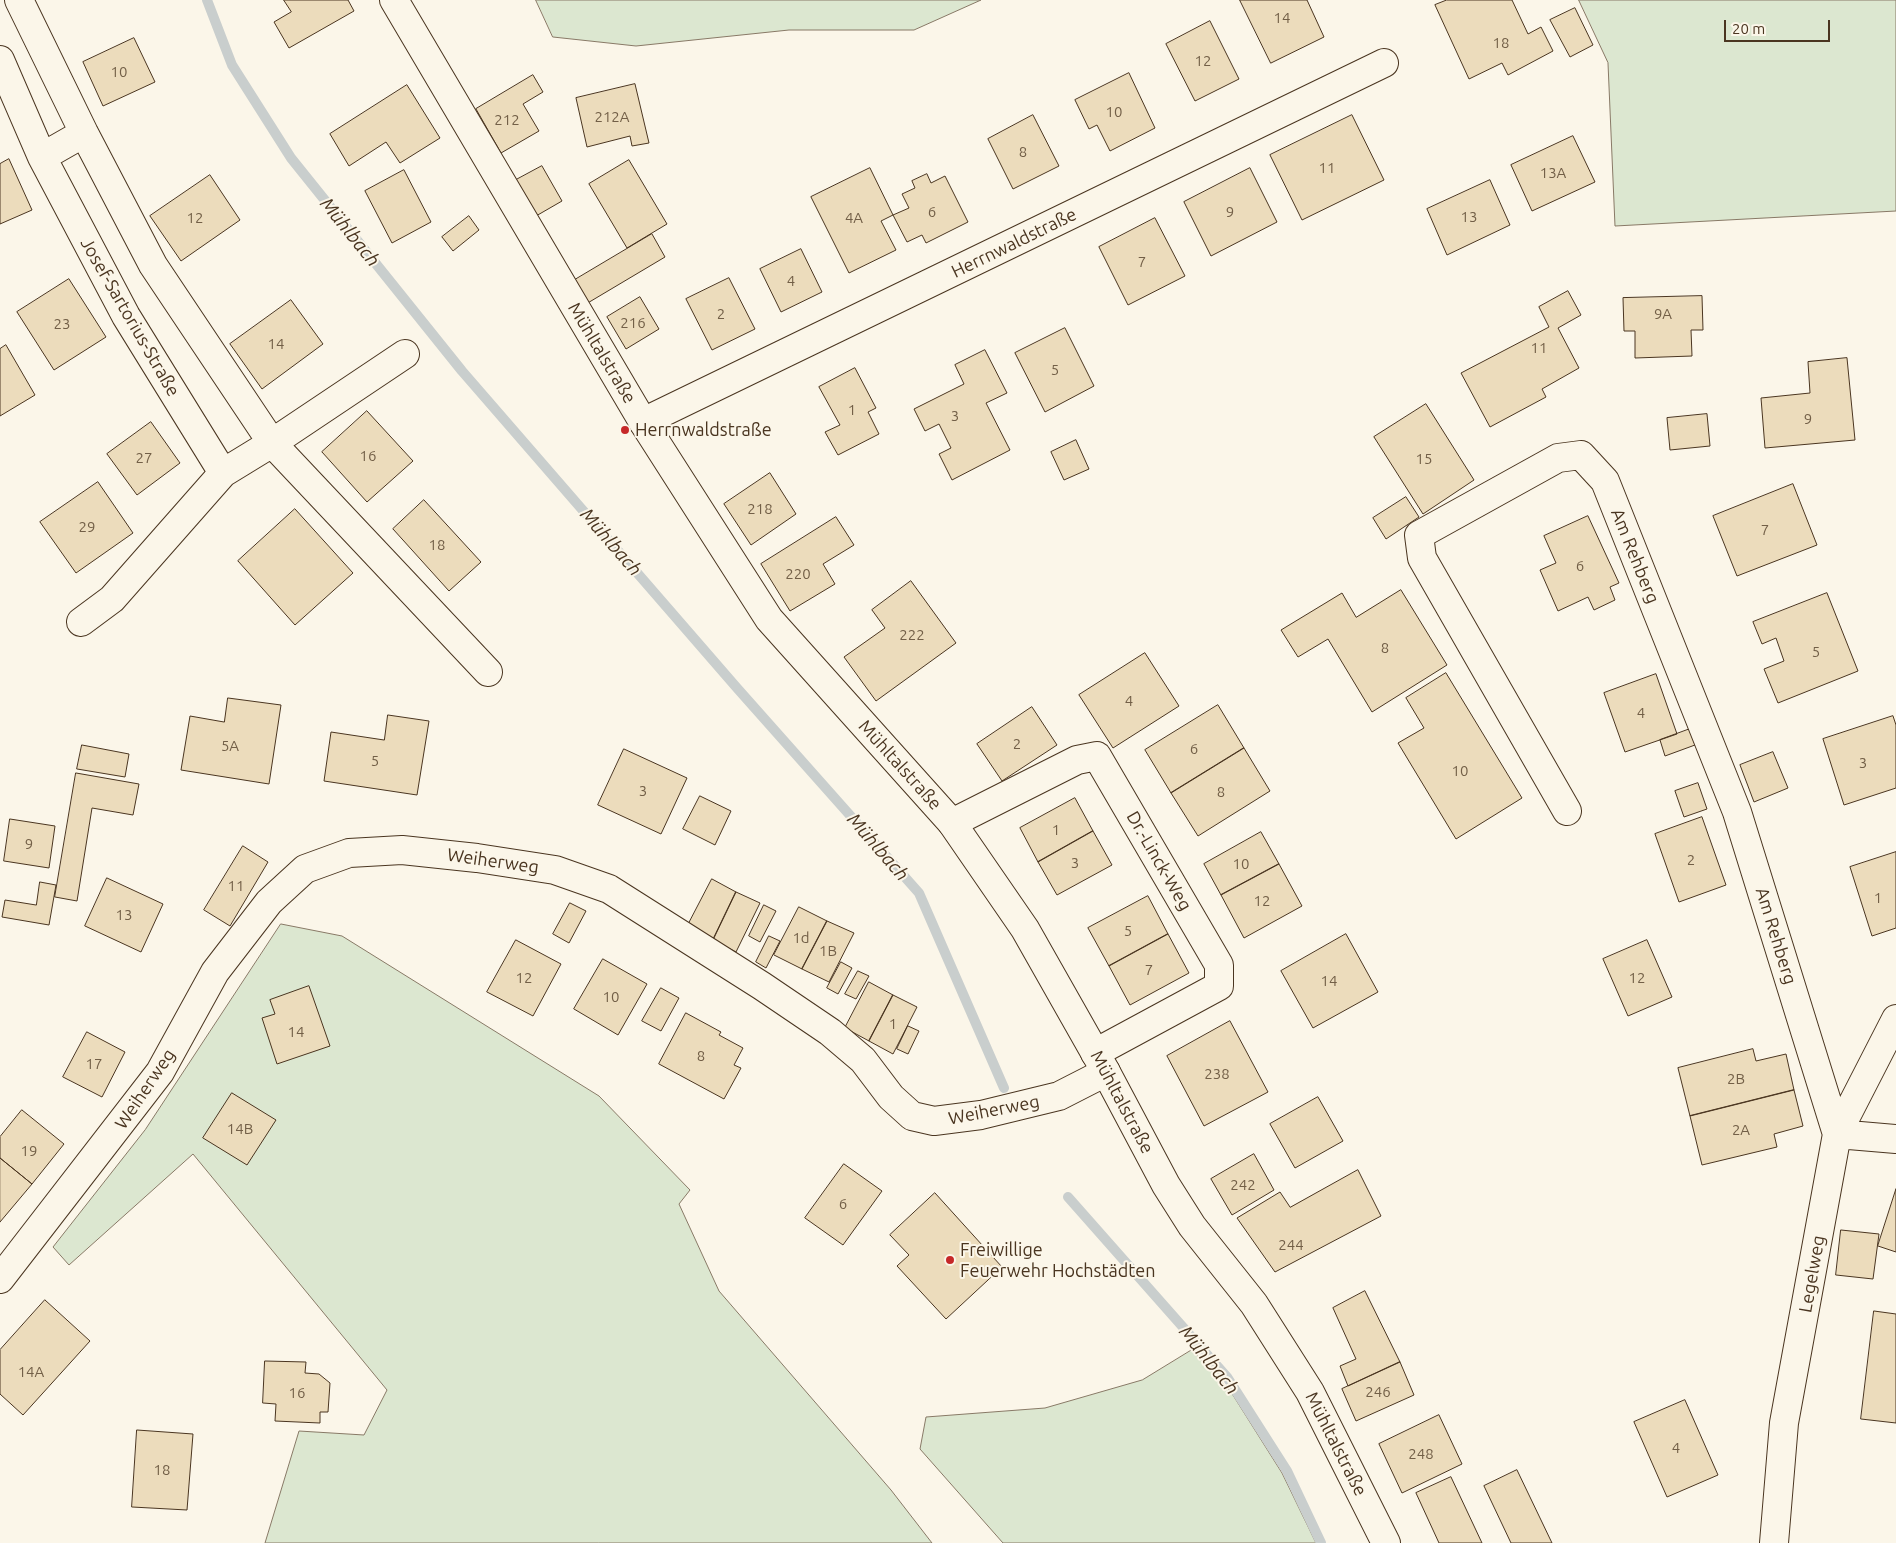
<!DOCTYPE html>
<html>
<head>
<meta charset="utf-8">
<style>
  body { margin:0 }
  #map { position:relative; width:1896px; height:1543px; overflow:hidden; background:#fbf6e9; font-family:Ubuntu,sans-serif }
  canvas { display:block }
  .scale { position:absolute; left:1724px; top:20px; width:106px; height:22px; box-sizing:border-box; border:2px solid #4a3520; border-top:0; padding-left:6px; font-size:15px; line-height:18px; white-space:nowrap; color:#4a3520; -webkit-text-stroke:4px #fbf6e9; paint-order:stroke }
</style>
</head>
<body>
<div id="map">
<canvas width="1896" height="1543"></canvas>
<div class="scale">20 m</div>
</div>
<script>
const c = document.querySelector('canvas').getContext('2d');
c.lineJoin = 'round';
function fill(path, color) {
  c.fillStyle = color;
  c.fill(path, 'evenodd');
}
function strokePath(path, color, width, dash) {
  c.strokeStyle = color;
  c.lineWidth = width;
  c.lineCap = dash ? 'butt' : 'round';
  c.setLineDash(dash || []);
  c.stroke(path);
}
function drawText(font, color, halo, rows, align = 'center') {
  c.font = font + ' Ubuntu,sans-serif';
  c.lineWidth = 4;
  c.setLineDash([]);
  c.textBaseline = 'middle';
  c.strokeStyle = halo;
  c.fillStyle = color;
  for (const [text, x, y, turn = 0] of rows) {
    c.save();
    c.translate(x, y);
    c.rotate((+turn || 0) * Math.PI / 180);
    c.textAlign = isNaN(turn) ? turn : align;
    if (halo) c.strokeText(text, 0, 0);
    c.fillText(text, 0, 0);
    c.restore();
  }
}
const green = new Path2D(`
  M536 0H981L914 30H789L636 46 553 37Z
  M1579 0H1896V211L1615 226 1608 63Z
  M281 924 342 936 599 1096 690 1190 679 1204 719 1291 891 1490 932 1543H265L299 1431 364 1435 387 1390 193 1154 69 1265 53 1247 145 1130Z
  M1192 1350 1231 1392 1282 1473 1316 1543H1003L920 1449 926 1417 1045 1408 1142 1380Z`);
const stream = new Path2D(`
  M207 0 232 65 291 158 462 371 737 688 919 893 1004 1088
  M1068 1197 1227 1377 1287 1471 1321 1543`);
const building = new Path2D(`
  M284 0H348L354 11 289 48 274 22 291 12Z
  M1240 0H1307L1324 37 1271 63Z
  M1447 0H1512L1528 34 1541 27 1553 51 1508 75 1502 63 1469 79 1435 5Z
  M1575 8 1593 45 1570 57 1550 20Z
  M1210 21 1239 79 1195 101 1166 44Z
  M134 38 155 82 103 106 83 62Z
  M1129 73 1155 128 1110 151 1097 125 1089 129 1075 100Z
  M533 75 543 92 523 104 539 131 501 153 476 109Z
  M635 84 649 143 632 146 630 136 587 147 576 98Z
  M407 85 440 138 400 163 386 142 349 166 330 134Z
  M1033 115 1059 166 1013 189 988 139Z
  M1352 115 1384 180 1302 220 1270 155Z
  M1573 136 1595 182 1532 211 1511 165Z
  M9 159 32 210 0 224V164Z
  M629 160 667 224 627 248 589 184Z
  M542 166 562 201 536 216 516 180Z
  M870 168 893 215 881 221 896 250 849 273 811 197Z
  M1250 168 1277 222 1211 256 1184 202Z
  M404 170 431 222 392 243 365 191Z
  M927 174 931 183 945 176 968 222 926 243 922 235 907 242 893 215 909 208 902 194 915 188 912 181Z
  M210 175 240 220 181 261 150 216Z
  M1490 180 1510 225 1447 255 1427 209Z
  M469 216 479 230 453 251 442 237Z
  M1155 218 1185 276 1128 305 1099 247Z
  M652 234 665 257 586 304 573 281Z
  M801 249 822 292 781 312 760 269Z
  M729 278 755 329 712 350 686 299Z
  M69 279 106 337 54 370 17 312Z
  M1568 291 1581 315 1558 328 1579 368 1542 389 1546 397 1490 427 1461 373 1549 327 1539 307Z
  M1702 296 1703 330H1691L1692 356 1635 358V331H1624L1623 298Z
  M640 297 659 329 626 349 607 317Z
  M291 300 323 344 262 389 230 344Z
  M1065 328 1094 386 1045 412 1015 353Z
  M6 345 35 395 0 416V349Z
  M985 350 1007 393 986 403 1010 450 952 480 939 454 951 448 939 424 925 431 914 409 964 384 955 365Z
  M1847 358 1855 440 1765 448 1761 398 1810 393 1808 362Z
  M855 368 876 408 868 412 879 434 838 455 825 432 840 425 819 387Z
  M1426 404 1474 480 1423 514 1374 437Z
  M367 411 413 461 367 502 322 452Z
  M1707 414 1710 446 1670 450 1667 418Z
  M151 422 180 463 137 495 107 454Z
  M1076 440 1089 469 1064 480 1051 452Z
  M770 473 796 514 751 545 724 504Z
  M98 482 133 533 76 573 40 522Z
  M1793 484 1817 545 1737 576 1713 516Z
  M1406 497 1419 517 1386 539 1373 518Z
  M424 500 481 562 449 591 393 529Z
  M295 509 353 573 295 625 238 561Z
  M1588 516 1619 583 1610 587 1615 600 1594 610 1588 597 1558 611 1540 570 1556 563 1544 536Z
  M836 517 854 545 823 564 835 584 790 611 761 564Z
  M911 581 956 643 876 701 844 657 885 628 872 610Z
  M1401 590 1447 665 1372 712 1328 639 1298 657 1281 630 1342 593 1356 617Z
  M1827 593 1858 671 1778 703 1764 669 1784 661 1776 638 1762 644 1753 622Z
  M1145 653 1179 706 1113 748 1079 695Z
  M1446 673 1522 798 1456 839 1398 743 1424 728 1406 698Z
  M1656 674 1677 734 1625 752 1604 693Z
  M228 698 281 705 269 784 181 770 190 716 224 722Z
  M1218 705 1244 748 1171 793 1145 750Z
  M1032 707 1057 745 1002 781 977 744Z
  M388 715 429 721 417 795 324 781 331 732 384 740Z
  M1893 716 1896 725V788L1844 805 1823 739Z
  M1690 729 1695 745 1665 756 1660 740Z
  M82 745 129 754 125 777 77 769Z
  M1244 748 1270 791 1198 836 1171 793Z
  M624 749 687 778 661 834 598 805Z
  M1773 752 1788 788 1754 802 1740 765Z
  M76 773 139 784 133 815 92 808 77 901 55 897Z
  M1698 783 1707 809 1684 817 1675 791Z
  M700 796 731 811 715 845 683 829Z
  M1075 798 1093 831 1038 862 1020 828Z
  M1702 817 1726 885 1679 902 1655 834Z
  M10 819 55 826 49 868 4 861Z
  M1093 831 1112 865 1057 895 1038 862Z
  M1261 832 1279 864 1221 895 1204 864Z
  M243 846 268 862 230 926 204 910Z
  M1896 852V928L1872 936 1850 867Z
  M1279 864 1302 906 1244 938 1221 895Z
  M107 878 163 904 141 952 85 926Z
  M712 879 736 892 713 940 687 927Z
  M40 882 56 885 49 925 2 917 5 900 36 905Z
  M736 892 760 903 736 952 713 940Z
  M1148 896 1168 934 1109 966 1088 928Z
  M570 903 586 911 569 943 553 934Z
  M764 905 776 911 760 942 749 936Z
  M799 907 827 921 802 969 774 955Z
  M827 921 854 933 829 982 802 969Z
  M1168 934 1189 973 1130 1005 1109 966Z
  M1346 934 1378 992 1313 1028 1281 971Z
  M769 936 780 941 766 968 756 962Z
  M516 940 561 964 533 1016 487 992Z
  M1647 940 1672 997 1628 1016 1603 959Z
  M603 959 647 984 618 1035 574 1009Z
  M841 962 852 968 838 994 827 988Z
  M858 971 869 976 856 999 845 994Z
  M869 982 893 995 869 1041 845 1028Z
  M309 986 330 1046 277 1064 262 1018 275 1014 270 1000Z
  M661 988 679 998 661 1031 642 1021Z
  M893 995 917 1007 893 1054 869 1041Z
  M686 1013 721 1032 719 1035 743 1048 734 1065 741 1068 724 1099 659 1064Z
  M1230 1021 1268 1092 1204 1126 1167 1056Z
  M908 1026 919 1031 908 1054 897 1049Z
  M87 1032 125 1052 102 1097 63 1077Z
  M1753 1049 1756 1061 1786 1054 1794 1090 1690 1116 1678 1068Z
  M1794 1090 1803 1126 1774 1134 1777 1147 1702 1165 1690 1116Z
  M232 1093 276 1120 247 1165 203 1138Z
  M1318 1097 1343 1141 1295 1168 1270 1124Z
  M22 1110 64 1144 32 1184 0 1158V1137Z
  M1254 1154 1274 1190 1232 1215 1211 1179Z
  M0 1158 32 1184 0 1222Z
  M844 1164 882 1191 843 1245 805 1218Z
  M1358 1170 1381 1216 1275 1272 1237 1218 1280 1192 1290 1207Z
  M1896 1189V1252L1878 1246Z
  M935 1193 1002 1267 946 1319 897 1266 909 1255 890 1235Z
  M1841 1230 1879 1234 1873 1279 1836 1275Z
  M1365 1291 1400 1362 1348 1386 1340 1366 1356 1359 1333 1308Z
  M45 1300 90 1341 23 1415 0 1394V1350Z
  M1874 1311 1896 1314V1423L1861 1419Z
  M265 1361 306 1362 305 1373 319 1374 330 1383 328 1412H320V1423L275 1421 276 1404 263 1403Z
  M1400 1362 1414 1395 1356 1421 1342 1389Z
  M1685 1400 1718 1475 1667 1497 1634 1422Z
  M1439 1415 1462 1464 1402 1493 1379 1444Z
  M137 1430 193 1434 187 1510 132 1507Z
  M1517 1470 1552 1543H1511L1484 1486Z
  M1451 1477 1482 1543H1439L1416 1493Z`);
const street = new Path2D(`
  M19 0 84 133 153 265 272 443 488 672
  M0 60 42 157 126 316 223 473
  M42 157 84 133
  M643 422 1384 63
  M81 622 112 599 223 473 272 443 405 354
  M1567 811 1422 558 1419 535 1558 458 1581 455 1605 481 1737 812 1837 1134
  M952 823 1077 760 1097 756 1219 965V986L1095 1053
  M1837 1134 1896 1139
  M0 1279 160 1072 215 972 269 902 305 869 349 853 402 850 477 858 555 870 609 889 762 986 830 1032 863 1060 891 1097 912 1116 934 1121 981 1115 1059 1096 1106 1072
  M1774 1543 1784 1423 1837 1134 1896 1019`);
const secondary = new Path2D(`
  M394 0 643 422 769 619 952 823 1025 929 1106 1072 1166 1185 1192 1226 1254 1304 1310 1392 1386 1543`);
const markers = [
  [625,430,5,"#c62828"],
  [950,1260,5,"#c62828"]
];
const numberNames = [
  ["14",1282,18],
  ["18",1501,43],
  ["12",1203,61],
  ["10",119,72],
  ["10",1114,112],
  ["212A",612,117],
  ["212",507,120],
  ["8",1023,152],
  ["11",1327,168],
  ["13A",1553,173],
  ["6",932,212],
  ["9",1230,212],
  ["13",1469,217],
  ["12",195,218],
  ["4A",854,218],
  ["7",1142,262],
  ["4",791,281],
  ["2",721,314],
  ["9A",1663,314],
  ["216",633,323],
  ["23",62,324],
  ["14",276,344],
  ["11",1539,348],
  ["5",1055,370],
  ["1",852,410],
  ["3",955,416],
  ["9",1808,419],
  ["16",368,456],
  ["27",144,458],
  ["15",1424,459],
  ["218",760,509],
  ["29",87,527],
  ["7",1765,530],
  ["18",437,545],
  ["6",1580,566],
  ["220",798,574],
  ["222",912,635],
  ["8",1385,648],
  ["5",1816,652],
  ["4",1129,701],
  ["4",1641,713],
  ["2",1017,744],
  ["5A",230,746],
  ["6",1194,749],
  ["5",375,761],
  ["3",1863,763],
  ["10",1460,771],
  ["3",643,791],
  ["8",1221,792],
  ["1",1056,830],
  ["9",29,844],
  ["2",1691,860],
  ["3",1075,863],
  ["10",1241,864],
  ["11",236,886],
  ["1",1878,898],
  ["12",1262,901],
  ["13",124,915],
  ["5",1128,931],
  ["1d",801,938],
  ["1B",828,951],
  ["7",1149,970],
  ["12",524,978],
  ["12",1637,978],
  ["14",1329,981],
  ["10",611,997],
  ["1",893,1024],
  ["14",296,1032],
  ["8",701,1056],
  ["17",94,1064],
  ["238",1217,1074],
  ["2B",1736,1079],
  ["14B",240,1129],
  ["2A",1741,1130],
  ["19",29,1151],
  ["242",1243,1185],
  ["6",843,1204],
  ["244",1291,1245],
  ["14A",31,1372],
  ["246",1378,1392],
  ["16",297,1393],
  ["4",1676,1448],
  ["248",1421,1454],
  ["18",162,1470]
];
const streetNames = [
  ["Herrnwaldstraße",1014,243,-26],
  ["Josef-Sartorius-Straße",130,317,60],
  ["Mühltalstraße",602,353,59],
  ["Am Rehberg",1635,556,68],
  ["Mühltalstraße",900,765,48],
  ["Weiherweg",493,861,8],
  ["Dr.-Linck-Weg",1159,861,60],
  ["Am Rehberg",1776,936,73],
  ["Weiherweg",145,1089,-56],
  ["Mühltalstraße",1122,1102,62],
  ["Weiherweg",994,1110,-11],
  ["Legelweg",1812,1274,-80],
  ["Mühltalstraße",1336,1444,63]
];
const poiNames = [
  ["Herrnwaldstraße",635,430],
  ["Freiwillige",960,1250],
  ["Feuerwehr Hochstädten",960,1271]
];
const waterNames = [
  ["Mühlbach",350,232,51],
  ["Mühlbach",611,542,49],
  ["Mühlbach",878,847,49],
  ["Mühlbach",1209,1360,51]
];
fill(green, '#dce7d0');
strokePath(green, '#887966', 1);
strokePath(stream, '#c9cecd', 10);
fill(building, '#ecdcbc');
strokePath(building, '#4a3520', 1);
strokePath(street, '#4a3520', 30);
strokePath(secondary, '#4a3520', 30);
strokePath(street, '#fbf6e9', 28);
strokePath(secondary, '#fbf6e9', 28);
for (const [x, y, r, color] of markers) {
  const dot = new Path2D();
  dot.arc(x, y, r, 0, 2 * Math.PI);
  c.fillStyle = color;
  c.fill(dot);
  strokePath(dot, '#fbf6e9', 2);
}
drawText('15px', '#725f47', null, numberNames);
drawText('18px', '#4a3520', '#fbf6e9', streetNames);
drawText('18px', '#4a3520', '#fbf6e9', poiNames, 'left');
drawText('italic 19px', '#4a3520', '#fbf6e9', waterNames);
</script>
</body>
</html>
